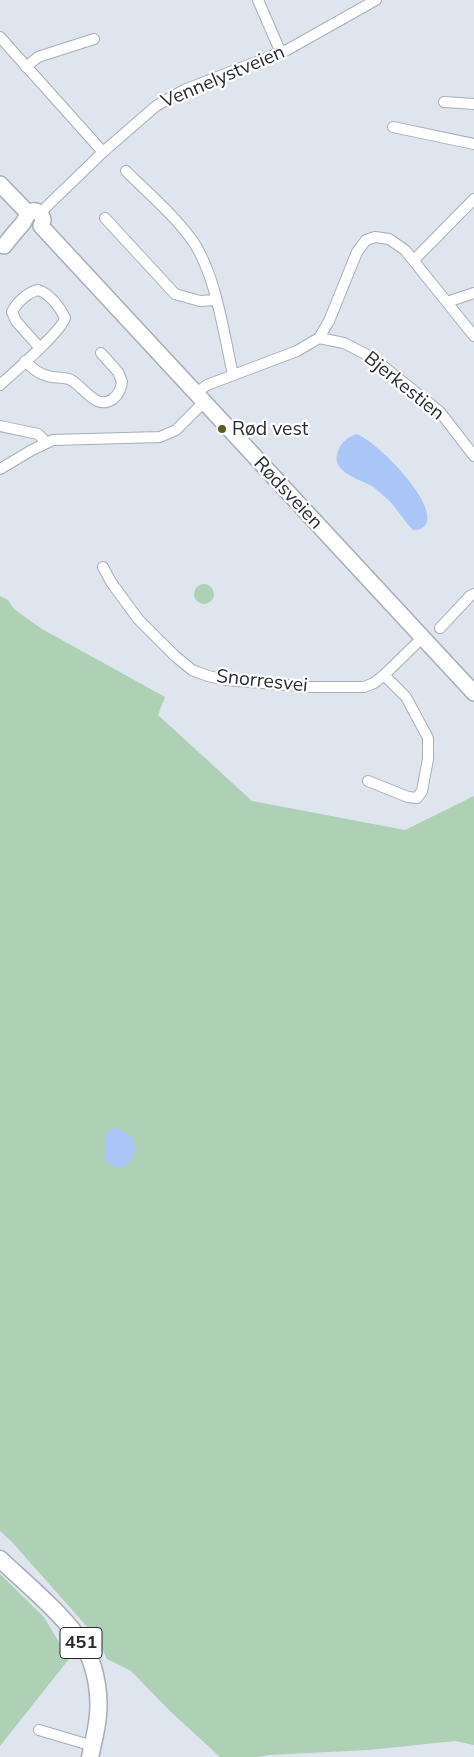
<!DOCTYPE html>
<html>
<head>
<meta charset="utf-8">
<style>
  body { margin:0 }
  canvas { display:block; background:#dfe5ee }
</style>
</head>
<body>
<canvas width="474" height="1757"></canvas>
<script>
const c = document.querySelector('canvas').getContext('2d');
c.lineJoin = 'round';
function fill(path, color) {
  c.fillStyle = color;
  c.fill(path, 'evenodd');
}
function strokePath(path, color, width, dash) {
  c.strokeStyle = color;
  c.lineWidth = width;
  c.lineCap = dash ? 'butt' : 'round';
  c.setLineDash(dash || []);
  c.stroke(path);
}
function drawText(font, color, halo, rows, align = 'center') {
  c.font = font + ' Mulish,sans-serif';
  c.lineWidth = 4.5;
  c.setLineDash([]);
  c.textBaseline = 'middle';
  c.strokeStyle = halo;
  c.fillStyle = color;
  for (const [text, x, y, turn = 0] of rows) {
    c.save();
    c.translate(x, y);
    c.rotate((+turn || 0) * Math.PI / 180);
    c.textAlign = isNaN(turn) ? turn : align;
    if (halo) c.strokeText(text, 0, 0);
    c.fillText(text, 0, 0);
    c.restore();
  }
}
const green = new Path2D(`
  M194 594a10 10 0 1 1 20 0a10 10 0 1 1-20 0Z
  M0 596 8 600 14 609 42 629 165 697 158 715 252 801 405 830 474 796V1745L455 1741 369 1750 268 1755 258 1757H220L170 1711 131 1671 107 1659 97 1638 12 1542 0 1531Z
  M0 1574 44 1617 69 1659 0 1746Z`);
const water = new Path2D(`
  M356 434C376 440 438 503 426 524 423 529 418 530 413 530 403 520 396 506 385 497 381 493 375 488 370 485 356 478 328 470 339 449 342 441 349 437 356 434Z
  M116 1128C120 1130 124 1131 127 1133 148 1148 124 1181 106 1161L105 1136 108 1130Z`);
const street = new Path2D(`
  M258 0 281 53
  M0 37 103 152
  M26 67 38 57 94 39
  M444 102 474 104
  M393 127 474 144
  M126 171C149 194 174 215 192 240 216 274 224 335 233 375
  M40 213 103 152 156 106 184 90 287 50 376 0
  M105 218 175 294 200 301 216 300
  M414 260 474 199
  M447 302 474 293
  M319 338 344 343 373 358 440 412 474 456
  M25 361C33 369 40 375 52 377 58 378 65 377 71 380 84 387 96 411 113 399 118 395 121 389 122 382L118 372 101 353
  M0 385C13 373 61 332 65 318 60 307 49 293 38 290 28 292 16 303 12 312L16 321 39 347
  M196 393 207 385 297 351 319 338 329 321 357 252 366 240 375 237 389 239 405 250 474 336
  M0 426 38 434 46 442
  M0 469 32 450 53 440 160 437 176 430 204 402
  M103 567 111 582 138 619 175 656 192 670 208 676 226 680 311 687H364L374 683 384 675 422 638
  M440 628 470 596 474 594
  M368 781 408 797 417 798 422 791 428 759V738L406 697 384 675
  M39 1730 93 1746`);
const secondary = new Path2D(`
  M0 184 28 213
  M41 226 474 693
  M4 246C10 238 16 231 23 223 25 220 26 216 29 213 36 207 42 214 43 220L41 226`);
const primary = new Path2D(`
  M0 1559C26 1584 71 1620 87 1652 96 1670 100 1695 98 1715 97 1729 93 1743 90 1757`);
const markers = [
  [222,429,5,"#5e5a26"]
];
const shields = [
  [81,1643,42]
];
const shieldNames = [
  ["451",81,1643]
];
const streetNames = [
  ["Vennelystveien",223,77,-23],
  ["Bjerkestien",404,386,39],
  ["Rødsveien",288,493,47],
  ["Snorresvei",262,681,6]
];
const poiNames = [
  ["Rød vest",232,429]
];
fill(green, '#aed0b5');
fill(water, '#a9c6f7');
strokePath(street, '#a8adb6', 12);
strokePath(secondary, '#a8adb6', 18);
strokePath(primary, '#a8adb6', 19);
strokePath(street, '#fff', 10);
strokePath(secondary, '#fff', 15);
strokePath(primary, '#fff', 16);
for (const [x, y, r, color] of markers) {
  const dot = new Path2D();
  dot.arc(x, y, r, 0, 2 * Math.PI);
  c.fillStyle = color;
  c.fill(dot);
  strokePath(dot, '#fff', 2);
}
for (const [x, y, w] of shields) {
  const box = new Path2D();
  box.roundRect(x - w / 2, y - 15.5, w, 31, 4);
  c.fillStyle = '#fff';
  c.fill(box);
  strokePath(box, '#282a2e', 1);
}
drawText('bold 18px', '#282a2e', null, shieldNames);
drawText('19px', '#282a2e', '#fff', streetNames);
drawText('19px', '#282a2e', '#fff', poiNames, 'left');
</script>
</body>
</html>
